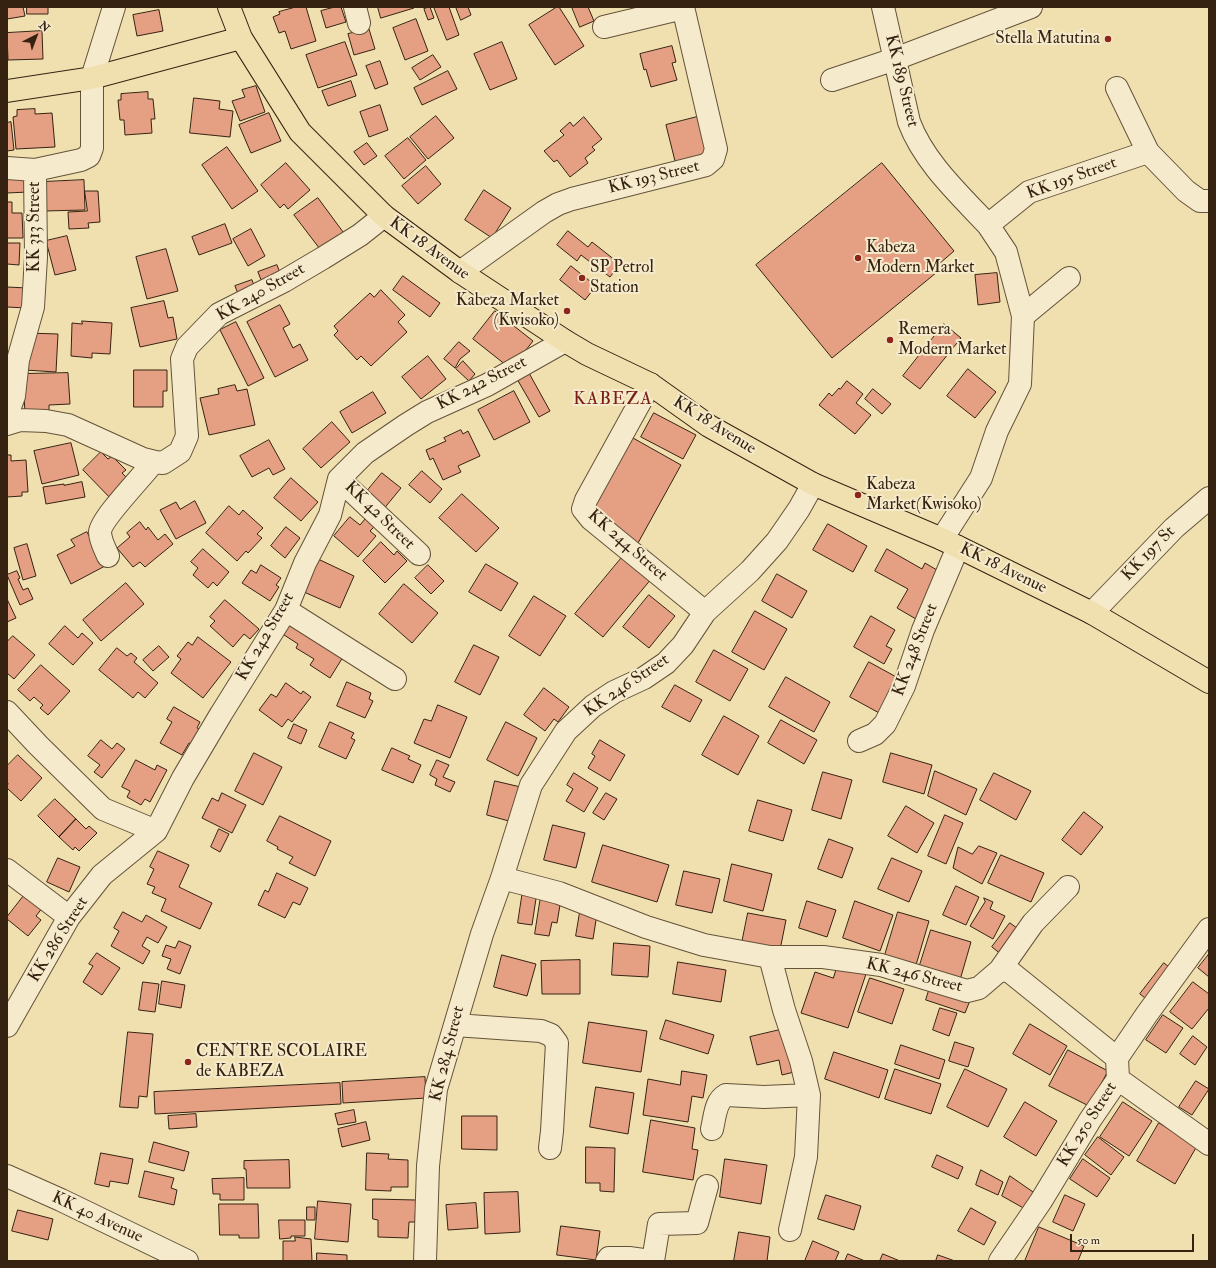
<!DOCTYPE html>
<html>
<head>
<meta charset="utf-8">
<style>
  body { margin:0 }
  #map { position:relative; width:1216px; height:1268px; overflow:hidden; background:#f0e0b0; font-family:"IM FELL Double Pica",serif }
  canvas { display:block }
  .frame { position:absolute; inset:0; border:8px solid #362211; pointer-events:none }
  .north { position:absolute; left:16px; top:16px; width:40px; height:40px; -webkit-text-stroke:3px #f5ebcc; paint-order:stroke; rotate:42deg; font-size:11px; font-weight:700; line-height:16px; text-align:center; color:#362211 }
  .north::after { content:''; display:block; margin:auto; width:14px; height:18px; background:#362211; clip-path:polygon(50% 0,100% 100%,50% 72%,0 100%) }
  .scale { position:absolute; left:1070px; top:1234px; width:124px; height:18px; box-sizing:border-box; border:2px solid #362211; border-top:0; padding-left:5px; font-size:12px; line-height:14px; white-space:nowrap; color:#362211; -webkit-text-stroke:3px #f5ebcc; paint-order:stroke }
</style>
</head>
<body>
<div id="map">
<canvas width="1216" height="1268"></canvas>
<div class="frame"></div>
<div class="north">N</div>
<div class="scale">50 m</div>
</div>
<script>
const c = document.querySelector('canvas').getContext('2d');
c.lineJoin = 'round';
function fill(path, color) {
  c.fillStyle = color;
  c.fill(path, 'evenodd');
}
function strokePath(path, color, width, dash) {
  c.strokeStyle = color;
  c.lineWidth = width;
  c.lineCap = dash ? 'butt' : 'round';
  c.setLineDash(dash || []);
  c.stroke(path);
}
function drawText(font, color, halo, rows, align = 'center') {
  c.font = font + ' "IM FELL Double Pica",serif';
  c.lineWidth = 4;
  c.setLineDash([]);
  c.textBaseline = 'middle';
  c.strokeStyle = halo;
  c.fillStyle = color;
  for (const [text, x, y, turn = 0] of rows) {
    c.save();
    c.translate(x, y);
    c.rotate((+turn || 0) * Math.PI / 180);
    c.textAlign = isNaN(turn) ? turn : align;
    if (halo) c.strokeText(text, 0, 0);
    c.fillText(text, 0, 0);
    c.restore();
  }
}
const building = new Path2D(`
  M7 7H23L25 16 7 19Z
  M27 7H48V14H27Z
  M296 7H306L316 41 291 49 285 31 279 33 273 17 280 14 279 12Z
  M335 7H341L346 22 326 28 321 11Z
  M378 7H414V8L381 18Z
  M430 7 434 18 428 20 424 9Z
  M434 7H449L459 35 447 40Z
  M456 7H468L471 15 461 20Z
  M557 7H559L584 46 555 65 529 25Z
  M572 7H588L594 21 580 27Z
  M159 10 163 31 137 36 133 15Z
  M416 19 428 51 405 60 393 28Z
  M369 29 375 49 354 55 348 34Z
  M42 31 43 59 8 60 7 33Z
  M345 42 357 75 318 88 306 55Z
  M502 42 517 79 490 90 474 54Z
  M672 46 676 62 672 63 677 80 651 87 646 69 644 70 640 54Z
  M433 55 441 67 420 80 412 68Z
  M380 61 388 84 375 89 366 66Z
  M448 71 457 89 422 105 414 88Z
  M351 81 356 96 328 106 322 91Z
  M256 86 265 112 240 121 232 101 245 97 242 90Z
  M148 92V99H153L155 119H151L152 133 125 135 124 120H120L118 100H121V94Z
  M194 98 220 101 219 109 233 111 230 137 190 133Z
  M380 105 388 130 369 137 360 112Z
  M35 109V114L52 113 55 147 16 149 13 117 17 116V110Z
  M269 113 281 141 251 153 239 125Z
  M436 116 454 138 428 159 410 137Z
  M584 117 602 139 592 147 595 150 585 158 588 163 570 177 557 160 554 162 544 151 564 135 560 131 570 122 573 126Z
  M697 117 705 148 712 156 676 165 666 125Z
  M11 122 14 150 7 151V123Z
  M408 138 426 160 404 179 385 156Z
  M367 143 377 156 364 165 354 152Z
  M227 147 258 191 232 209 202 165Z
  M286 163 310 190 288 209 284 204 280 208 261 185Z
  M882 163 954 251 939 264 942 268 832 358 756 265Z
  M426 166 441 184 418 204 402 186Z
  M27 178 28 192 7 193V179Z
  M84 180 85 210 44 211 43 182Z
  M484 190 511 208 492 238 465 220Z
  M85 191H98L100 222 88 223 89 228 69 229 68 212 87 211Z
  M318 198 346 236 323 253 294 215Z
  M7 202H12V213H22L23 238H7Z
  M225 224 232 243 199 255 192 237Z
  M251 229 265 256 248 266 233 239Z
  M568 231 588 247 592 242 620 264 610 277 581 255 577 261 557 245Z
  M67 236 76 270 55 275 46 241Z
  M7 243H20L19 265 7 264Z
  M166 249 178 291 147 299 136 257Z
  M277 265 282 278 263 285 258 272Z
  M571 266 596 286 585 300 560 280Z
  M997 273 1000 302 978 305 975 275Z
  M403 276 440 303 430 317 393 290Z
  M252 280 257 293 240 299 235 286Z
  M7 287 27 288 26 308 7 307Z
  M381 290 405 315 398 322 407 332 371 366 361 356 357 360 334 335 338 331 334 326 370 293 374 297Z
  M164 301 168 318 173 317 177 339 140 347 131 308Z
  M280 305 290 324 283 328 293 348 300 344 308 360 275 377 247 322Z
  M495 311 533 341 511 369 473 339Z
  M82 321 112 323 110 354 92 353V358L71 356 72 323 82 324Z
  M236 322 264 378 248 386 220 330Z
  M944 324 961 338 920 389 903 376Z
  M26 333 58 334 56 372 25 370Z
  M459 342 470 351 460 359 455 368 444 359Z
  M428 356 446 379 421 399 402 377Z
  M463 361 475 374 469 381 456 369Z
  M968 369 996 392 975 418 947 396Z
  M134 370H167V391H163V407H134Z
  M68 373 70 404 49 405V414H25L23 374Z
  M529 373 550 411 539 417 517 379Z
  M847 381 863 394 856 403 871 415 855 434 819 405 829 393 832 396 839 388 840 389Z
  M235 385 237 391 247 389 255 425 209 435 200 398 219 394 218 389Z
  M873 389 891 404 882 414 865 399Z
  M514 391 530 422 494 440 478 410Z
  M373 392 386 413 352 433 340 412Z
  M654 413 696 435 683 459 641 437Z
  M332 422 350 442 321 468 303 449Z
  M461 430 463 434 468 431 480 456 458 466 461 472 443 480 433 458 430 460 426 450 446 441 444 438Z
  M633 438 681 465 638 543 590 516Z
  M269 440 285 469 273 475 269 468 252 477 240 456Z
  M71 443 79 475 42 484 34 451Z
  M101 452 108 459 112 456 126 470 122 473 134 485 115 503 83 470Z
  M7 455H11V461L26 460 28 492H22V496L7 497Z
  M422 471 442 489 430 503 409 485Z
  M382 473 401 488 382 511 363 496Z
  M291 478 318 502 301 521 274 498Z
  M82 482 85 497 46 504 43 487 64 484V485Z
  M462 494 499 528 476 552 439 518Z
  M195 501 206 523 176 539 160 510 176 502 180 509Z
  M229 506 239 515 243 510 263 528 257 534 262 538 248 553 246 551 237 561 206 533Z
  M350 517 360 525 365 519 374 527 370 531 376 536 358 557 334 536Z
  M140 522 146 530 148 527 158 540 165 534 173 544 145 567 140 562 133 567 117 548 130 537 127 533Z
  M828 524 867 546 853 572 813 550Z
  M286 527 300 538 285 558 271 546Z
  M87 532 105 566 71 584 57 555 75 546 71 540Z
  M381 542 394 555 397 551 407 561 385 583 363 561Z
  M27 544 36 576 23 580 14 548Z
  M203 549 229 572 217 586 213 582 208 588 193 575 198 568 191 562Z
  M887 549 922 569 925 563 942 573 916 619 897 608 908 589 875 571Z
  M624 555 652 578 603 637 575 614Z
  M318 559 354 576 340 608 304 592Z
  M486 564 518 583 501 611 469 592Z
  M261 565 281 578 276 585 279 587 270 601 242 583 251 570 256 573Z
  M428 565 444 581 431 594 415 578Z
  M17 571 20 578 18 579 23 590 28 588 33 599 20 605 7 575Z
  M777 574 807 591 792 618 762 601Z
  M126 583 144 604 101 641 83 620Z
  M404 584 438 613 412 643 379 614Z
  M649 595 675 616 649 648 623 627Z
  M534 596 566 616 540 656 509 636Z
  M7 599 16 618 7 622Z
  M225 600 259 629 250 639 244 634 233 647 210 626 215 621 210 617Z
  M755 611 787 629 764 670 732 652Z
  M871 616 895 630 886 646 892 649 884 664 854 647Z
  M285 619 343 657 330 678 310 665 314 659 296 648 298 644 278 631Z
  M65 626 78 638 82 633 93 643 73 665 49 644Z
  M13 636 35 655 14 679 7 673V642Z
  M198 637 231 662 203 698 171 673 181 659 177 656 188 642 192 645Z
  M474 645 499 657 480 695 455 682Z
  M159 646 169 657 153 671 143 660Z
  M117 648 127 656 131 653 137 658 134 662 158 683 145 698 138 692 133 698 99 670Z
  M714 650 748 669 730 701 696 682Z
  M869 662 900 679 881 714 850 697Z
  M41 665 70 691 48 715 40 708 43 705 34 697 30 701 18 690Z
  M786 677 830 702 814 732 769 707Z
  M347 682 371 693 369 699 373 701 365 718 337 706Z
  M286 683 301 694 303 691 311 697 292 722 288 719 282 727 259 710 271 694 276 697Z
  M675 685 702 700 690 722 662 707Z
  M544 688 569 707 558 722 554 719 545 731 524 715Z
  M438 705 467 717 450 758 414 743 424 719 431 721Z
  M174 707 200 722 197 728 202 730 194 745 189 743 182 755 160 743 172 722 167 719Z
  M724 716 759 736 738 775 702 755Z
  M781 720 817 740 804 764 768 743Z
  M330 722 354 733 351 738 355 740 346 759 319 747Z
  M506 722 537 738 518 776 487 760Z
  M294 724 307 730 301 744 288 738Z
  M101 740 112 749 117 743 125 749 102 778 94 772 100 765 88 756Z
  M600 740 625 755 610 781 588 768 595 756 592 754Z
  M392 748 410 756 408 759 421 765 413 783 382 770Z
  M254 753 282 767 263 805 235 791Z
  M891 753 932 765 924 794 883 782Z
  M18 755 42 778 21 801 7 788 8 783 7 782V766Z
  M136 760 155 770 157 765 167 770 150 802 145 799 141 805 127 797 130 791 122 787Z
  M437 760 449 765 443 777 455 782 450 792 435 785 437 779 430 775Z
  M935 771 977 789 966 815 928 796Z
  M823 772 852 780 841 819 812 810Z
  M574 773 598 788 584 812 566 801 573 789 567 785Z
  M994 773 1031 791 1016 820 980 800Z
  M495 781 525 788 516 823 487 815Z
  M222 793 246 805 232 833 202 818 212 798 218 801Z
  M606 793 617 799 604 820 593 813Z
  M55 799 76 819 59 837 38 816Z
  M758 800 792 810 783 841 749 831Z
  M906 806 934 823 917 853 888 836Z
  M1084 812 1103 827 1081 855 1062 840Z
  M945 815 963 823 946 864 928 856Z
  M280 816 331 841 315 876 289 863 293 857 277 849 278 847 267 841Z
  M76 819 86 829 89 826 97 833 79 851 75 847 73 850 59 837Z
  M553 825 585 833 576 868 544 860Z
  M219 829 229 834 220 852 211 847Z
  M829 839 853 848 842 878 818 869Z
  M603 845 669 865 657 902 592 882Z
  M979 846 997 853 982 884 953 868 958 847 972 854Z
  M158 851 189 865 179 887 212 903 200 929 161 911 166 899 152 893 155 887 147 884 154 869 150 867Z
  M1001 855 1044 873 1031 902 988 883Z
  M58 858 80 867 69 892 47 882Z
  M892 858 922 871 909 902 878 889Z
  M732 864 772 874 763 911 724 901Z
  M684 871 720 879 712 913 676 905Z
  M277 873 308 888 300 905 293 902 285 918 258 905 265 890 268 892Z
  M956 886 979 897 966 925 943 915Z
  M523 890 537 892 532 925 518 923Z
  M26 893 43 907 36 916 41 920 28 936 7 919V917Z
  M541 896 561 899 557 923 552 922 549 936 535 934Z
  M984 898 993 902 990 909 1005 916 993 939 970 926 985 902Z
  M807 901 836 910 827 937 799 928Z
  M855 901 893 915 880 951 843 938Z
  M123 912 142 922 146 915 167 927 158 943 147 937 142 946 150 951 143 964 111 946 119 931 114 928Z
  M580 912 597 914 593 939 576 936Z
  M898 912 929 921 916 965 885 955Z
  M748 913 786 920 780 950 742 943Z
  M1010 923 1021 931 1002 955 992 947Z
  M931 930 971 942 960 980 919 968Z
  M179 941 191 946 180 974 167 969 171 959 162 956 166 945 175 948Z
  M614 943 650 946 648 977 612 975Z
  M97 953 120 968 102 995 83 982 93 966 89 964Z
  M1209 954V977L1198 968Z
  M502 955 536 964 527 996 494 987Z
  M580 960V994H542L541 961Z
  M839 961 867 971 848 1028 801 1013 815 972 833 978Z
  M678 962 726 970 721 1002 673 994Z
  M1164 963 1174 971 1150 1002 1140 994Z
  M870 978 904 989 892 1024 858 1012Z
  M162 981 185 985 181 1008 159 1004Z
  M143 982 159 984 155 1012 139 1010Z
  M1193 982 1209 994V1008L1192 1029 1170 1012Z
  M931 984 971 998 965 1013 926 1000Z
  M940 1008 957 1013 949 1036 933 1030Z
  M1163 1015 1183 1028 1166 1053 1146 1040Z
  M666 1020 714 1035 708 1054 660 1039Z
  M589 1022 647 1031 641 1072 583 1063Z
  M1030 1024 1067 1046 1050 1075 1013 1054Z
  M784 1029 794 1072 782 1075 779 1060 757 1065 750 1037Z
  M128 1032 153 1034 147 1097 139 1096 138 1108 120 1107Z
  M1193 1036 1207 1047 1195 1065 1180 1054Z
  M955 1042 974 1048 968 1067 949 1061Z
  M901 1045 945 1060 939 1079 895 1064Z
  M1068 1050 1108 1071 1089 1106 1049 1086Z
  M834 1052 888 1070 879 1098 825 1079Z
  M895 1069 941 1084 931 1114 885 1099Z
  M965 1069 1007 1089 988 1127 947 1107Z
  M682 1071 707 1075 703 1098 692 1096 688 1122 643 1115 648 1079 680 1085Z
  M425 1077 426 1098 343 1103 342 1082Z
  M1196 1081 1209 1089 1192 1115 1179 1107Z
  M340 1083 341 1104 155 1114 154 1092Z
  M596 1087 634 1093 628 1134 590 1127Z
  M1025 1102 1057 1121 1036 1156 1004 1137Z
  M1123 1102 1152 1121 1129 1156 1100 1137Z
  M354 1110 356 1122 338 1125 335 1114Z
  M196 1114 197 1127 169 1129 168 1116Z
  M462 1116H497V1150L462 1149Z
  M651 1120 695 1128 692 1149 698 1150 693 1180 643 1172Z
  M366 1122 370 1140 342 1147 338 1129Z
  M1159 1123 1197 1146 1175 1184 1137 1161Z
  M1098 1137 1124 1157 1111 1175 1085 1155Z
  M154 1142 189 1152 184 1171 149 1162Z
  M586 1147 615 1148 614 1192 600 1191V1183H586Z
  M101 1153 133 1159 128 1184 110 1181 109 1187 95 1184Z
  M367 1153 389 1154 388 1159 408 1160V1187H391V1191L366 1190Z
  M937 1155 963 1167 958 1179 932 1167Z
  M725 1159 767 1165 761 1204 720 1197Z
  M1083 1159 1110 1178 1097 1197 1070 1179Z
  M289 1160 290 1188H247L246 1169H244V1161Z
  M981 1170 1003 1182 998 1195 976 1185Z
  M145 1171 174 1178 171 1188 177 1190 174 1205 139 1197Z
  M1010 1176 1036 1194 1027 1210 1002 1196Z
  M244 1178V1200H220V1194H213L212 1179Z
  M518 1192 520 1232 485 1234 484 1193Z
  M826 1195 861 1206 854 1230 818 1219Z
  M1065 1195 1085 1204 1073 1231 1053 1222Z
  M373 1199 416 1200 415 1222H409L408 1238 378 1237V1220L373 1219Z
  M318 1201 351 1204 348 1242 315 1239Z
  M476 1203 478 1228 448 1230 446 1205Z
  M219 1204H258L259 1238H239V1235H220Z
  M307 1207H315V1220H307Z
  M971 1208 996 1222 984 1245 958 1231Z
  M18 1210 53 1219 48 1240 12 1231Z
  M279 1220H305V1236H291V1238L280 1239Z
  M561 1226 600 1231 596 1260 557 1255Z
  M1039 1227 1084 1246 1078 1261H1025Z
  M739 1232 770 1237 767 1261H734Z
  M295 1237 311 1239 312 1261H283V1241H295Z
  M813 1241 839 1252 835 1261H805Z
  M317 1253 347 1255V1261H317Z
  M848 1254 865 1261H845Z
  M883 1254 900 1261H880Z
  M938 1255 955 1261H936Z`);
const minor = new Path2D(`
  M355 7 359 23
  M883 7 909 122C924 162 959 194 988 225
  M604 27 683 8
  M832 80 895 59 1031 7
  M1148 152 1186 191 1200 201H1209
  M7 168 35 170
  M460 272 544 212 558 204 572 199 706 165 713 159 716 149 683 7
  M1023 316 1069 278
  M650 384 586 500 583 509 591 519 705 612
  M7 415 14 396 18 360 33 307 36 257 35 170 81 160 89 156 92 148V78L114 7
  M7 424 20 420 46 421 68 425 143 459 155 462 163 463 180 452 187 436 182 359 187 347 219 314 284 281 323 258 360 235 384 216
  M339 479 419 554
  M942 539 981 478 997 431 1020 384 1023 316 1006 252 988 225 1029 192 1148 152 1117 88
  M108 556C105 549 100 540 100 532 101 519 141 478 151 465L155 462
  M286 610 395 679
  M1092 613 1174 528 1209 498
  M7 712 38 745 103 809 156 831 183 778 221 714 286 610 305 563 330 515 339 479 365 453 406 425 427 412 487 385 565 341
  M859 741 875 734 885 724 904 686 923 630 958 547
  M7 870 69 917
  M502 878 559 893 646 927 704 945 770 957H823L881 965 967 991 979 988 1000 970 1009 971 1117 1058
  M770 957 784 1010 801 1061 809 1095 806 1157 790 1230
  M1000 970 1033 923 1068 887
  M455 1025 541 1031 551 1035 557 1043 552 1131 550 1148
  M7 1026 69 917 102 875 156 831
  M1118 1079 1209 1144
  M712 1129C715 1117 715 1101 726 1095L764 1097 809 1095
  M7 1176 61 1200 187 1261
  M425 1261 428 1166 436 1089 482 934 502 878 531 785 566 731 593 706 614 692 644 678 666 663 683 645 705 612 750 571 777 541 799 509 813 484
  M607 1261 609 1258H629L650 1261
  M653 1261 659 1224 697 1223 707 1186
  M1000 1261 1041 1201 1090 1120 1118 1079 1117 1058 1147 1014 1209 929`);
const major = new Path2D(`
  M229 7 241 38 300 132 384 216 460 272 565 341 587 354 650 384 709 426 813 484 942 539 1092 613 1209 682
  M7 91 92 78 241 38`);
const markers = [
  [1108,39,4,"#8f2418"],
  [858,258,4,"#8f2418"],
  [582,278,4,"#8f2418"],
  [567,311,4,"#8f2418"],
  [890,340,4,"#8f2418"],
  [858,495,4,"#8f2418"],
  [188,1062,4,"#8f2418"]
];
const poiNames = [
  ["Stella Matutina",1100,39,"right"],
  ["Kabeza",866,248],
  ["Modern Market",866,268],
  ["SP Petrol",590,268],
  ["Station",590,288],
  ["Kabeza Market",559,301,"right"],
  ["(Kwisoko)",559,321,"right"],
  ["Remera",898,330],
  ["Modern Market",898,350],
  ["Kabeza",866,485],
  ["Market(Kwisoko)",866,505],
  ["CENTRE SCOLAIRE",196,1052],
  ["de KABEZA",196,1072]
];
const streetNames = [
  ["KK 189 Street",901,81,76],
  ["KK 193 Street",654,178,-14],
  ["KK 195 Street",1072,179,-20],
  ["KK 313 Street",35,227,-90],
  ["KK 18 Avenue",429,249,36],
  ["KK 240 Street",261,293,-30],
  ["KK 242 Street",482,384,-27],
  ["KK 18 Avenue",714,426,32],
  ["KK 42 Street",379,516,44],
  ["KK 244 Street",627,546,41],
  ["KK 197 St",1149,554,-46],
  ["KK 18 Avenue",1003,569,26],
  ["KK 242 Street",266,637,-60],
  ["KK 248 Street",916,650,-69],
  ["KK 246 Street",627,686,-34],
  ["KK 286 Street",59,940,-58],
  ["KK 246 Street",914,976,14],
  ["KK 284 Street",448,1054,-76],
  ["KK 250 Street",1088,1125,-58],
  ["KK 40 Avenue",97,1218,25]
];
const neighbourhoodNames = [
  ["KABEZA",613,400]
];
fill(building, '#e59f83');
strokePath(building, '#362211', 1);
strokePath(minor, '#645239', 24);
strokePath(major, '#362211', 24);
strokePath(minor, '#f5ebcc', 22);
strokePath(major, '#f0e0b0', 22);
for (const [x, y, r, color] of markers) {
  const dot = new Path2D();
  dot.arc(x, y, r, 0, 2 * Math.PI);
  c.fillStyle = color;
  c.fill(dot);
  strokePath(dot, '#f5ebcc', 1.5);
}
drawText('17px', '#362211', '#f5ebcc', poiNames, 'left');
drawText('17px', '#362211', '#f5ebcc', streetNames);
c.letterSpacing = '1px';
drawText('18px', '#7a1f14', '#f5ebcc', neighbourhoodNames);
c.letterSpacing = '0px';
</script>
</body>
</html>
